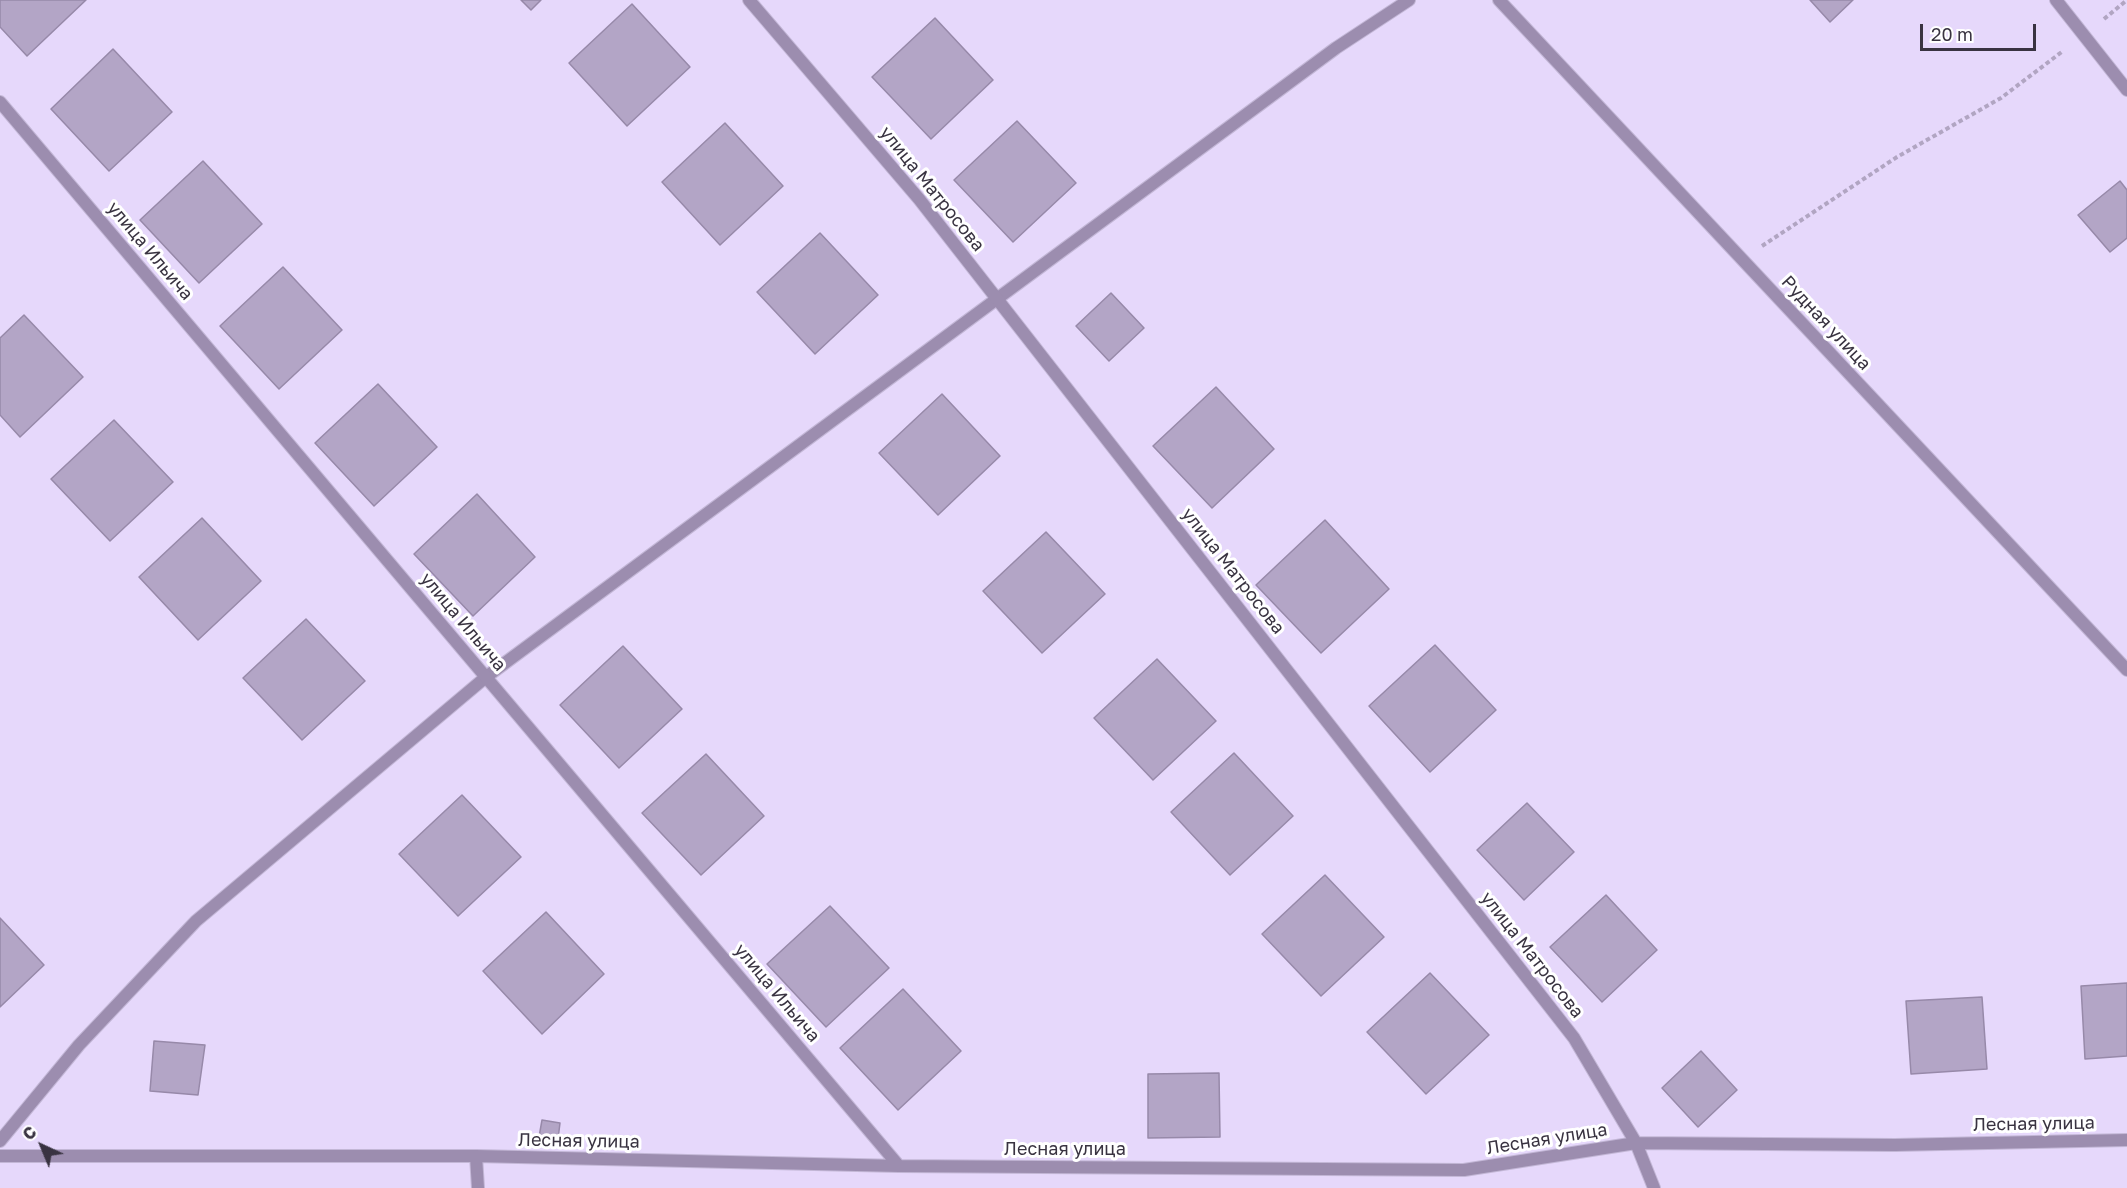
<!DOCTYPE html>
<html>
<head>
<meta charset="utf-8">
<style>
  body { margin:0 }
  #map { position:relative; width:2127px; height:1188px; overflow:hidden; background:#e6d8fb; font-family:"Golos Text",sans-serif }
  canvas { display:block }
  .north { position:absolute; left:12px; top:1116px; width:60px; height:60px; -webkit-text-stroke:4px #fff; paint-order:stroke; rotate:316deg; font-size:16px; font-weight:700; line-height:24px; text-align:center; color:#393341 }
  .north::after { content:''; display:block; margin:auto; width:21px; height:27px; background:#393341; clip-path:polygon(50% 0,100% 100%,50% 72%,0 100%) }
  .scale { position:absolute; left:1920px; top:24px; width:116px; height:27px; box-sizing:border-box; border:3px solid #393341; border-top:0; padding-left:8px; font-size:18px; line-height:21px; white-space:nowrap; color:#393341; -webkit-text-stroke:4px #fff; paint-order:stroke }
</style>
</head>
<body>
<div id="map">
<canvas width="2127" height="1188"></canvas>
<div class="north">С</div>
<div class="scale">20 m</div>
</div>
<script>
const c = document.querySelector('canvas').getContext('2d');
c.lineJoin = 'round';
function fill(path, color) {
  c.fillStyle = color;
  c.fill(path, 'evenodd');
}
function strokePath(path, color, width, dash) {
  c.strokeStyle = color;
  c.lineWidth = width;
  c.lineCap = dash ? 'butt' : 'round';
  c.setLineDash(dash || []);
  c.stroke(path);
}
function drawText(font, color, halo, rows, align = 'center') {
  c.font = font + ' "Golos Text",sans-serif';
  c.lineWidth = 6;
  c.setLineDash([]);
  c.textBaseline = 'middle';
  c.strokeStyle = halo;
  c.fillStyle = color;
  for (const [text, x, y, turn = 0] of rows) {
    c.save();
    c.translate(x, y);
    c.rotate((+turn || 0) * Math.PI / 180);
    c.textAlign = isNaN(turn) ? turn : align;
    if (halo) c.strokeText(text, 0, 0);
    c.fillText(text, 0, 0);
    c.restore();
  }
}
const building = new Path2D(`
  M0 0H86L27 56 0 27Z
  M521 0H541L531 10Z
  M1810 0H1853L1830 22Z
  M632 4 690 67 627 126 569 63Z
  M935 18 993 80 931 139 872 77Z
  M113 49 172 112 109 171 51 109Z
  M1017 121 1076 183 1013 242 954 180Z
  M725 123 783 186 720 245 662 182Z
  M203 161 262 224 199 283 140 220Z
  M2120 181 2127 190V238L2110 252 2078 215Z
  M820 233 878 295 815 354 757 292Z
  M283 267 342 330 279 389 220 326Z
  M1111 293 1144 328 1109 361 1076 326Z
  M24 315 83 377 20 437 0 415V338Z
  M378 384 437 447 374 506 315 443Z
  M1216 387 1274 449 1212 508 1153 446Z
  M942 394 1000 456 938 515 879 453Z
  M114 420 173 482 110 541 51 479Z
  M477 494 535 557 473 616 414 554Z
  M202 518 261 581 198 640 139 577Z
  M1325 520 1389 589 1321 653 1256 585Z
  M1046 532 1105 594 1042 653 983 591Z
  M306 619 365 681 302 740 243 678Z
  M1435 645 1496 710 1430 772 1369 706Z
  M623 646 682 709 619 768 560 705Z
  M1157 659 1216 721 1153 780 1094 718Z
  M1234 753 1293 816 1230 875 1171 812Z
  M706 754 764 816 701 875 642 813Z
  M462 795 521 857 458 916 399 854Z
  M1527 803 1574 852 1524 900 1477 850Z
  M1325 875 1384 937 1321 996 1262 934Z
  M1606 895 1657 950 1602 1002 1550 947Z
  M830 906 889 968 826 1027 767 964Z
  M546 912 604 974 542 1034 483 971Z
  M0 918 44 965 0 1007Z
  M1430 973 1489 1035 1426 1094 1367 1032Z
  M2127 983V1056L2085 1059 2081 986Z
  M903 989 961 1051 898 1110 840 1048Z
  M1982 997 1987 1069 1911 1074 1906 1001Z
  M154 1041 205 1045 198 1095 150 1091Z
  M1701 1051 1737 1090 1698 1127 1662 1088Z
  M1219 1073 1220 1137 1148 1138V1074Z
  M542 1120 560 1123 558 1139 539 1137Z`);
const path = new Path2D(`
  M2104 19 2127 0
  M1762 246 1897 157 2001 98 2063 51`);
const service = new Path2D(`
  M0 1141 79 1045 196 921 486 677 1336 48 1409 0`);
const minor = new Path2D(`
  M749 0 919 199 1574 1038 1636 1143 1654 1188
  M1499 0 2127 670
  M2056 0 2127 90
  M0 102 899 1166
  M0 1156H476L899 1166 1464 1170 1636 1143 1895 1145 2127 1140
  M476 1156 478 1188`);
const streetNames = [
  ["улица Матросова",932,189,51],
  ["улица Ильича",150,251,50],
  ["Рудная улица",1826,323,47],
  ["улица Матросова",1233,571,52],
  ["улица Ильича",463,622,50],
  ["улица Матросова",1532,955,52],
  ["улица Ильича",777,993,50],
  ["Лесная улица",2034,1124,-1],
  ["Лесная улица",1547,1139,-9],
  ["Лесная улица",579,1141,1],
  ["Лесная улица",1065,1149]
];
fill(building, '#b3a5c6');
strokePath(building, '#9789a9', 1.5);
strokePath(service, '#c3b7d6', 14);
strokePath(minor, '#c3b7d6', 14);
strokePath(path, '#b1a5c2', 4, [4.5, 3]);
strokePath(service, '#9c8daf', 12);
strokePath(minor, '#9c8daf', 12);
drawText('18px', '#393341', '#fff', streetNames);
</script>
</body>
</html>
